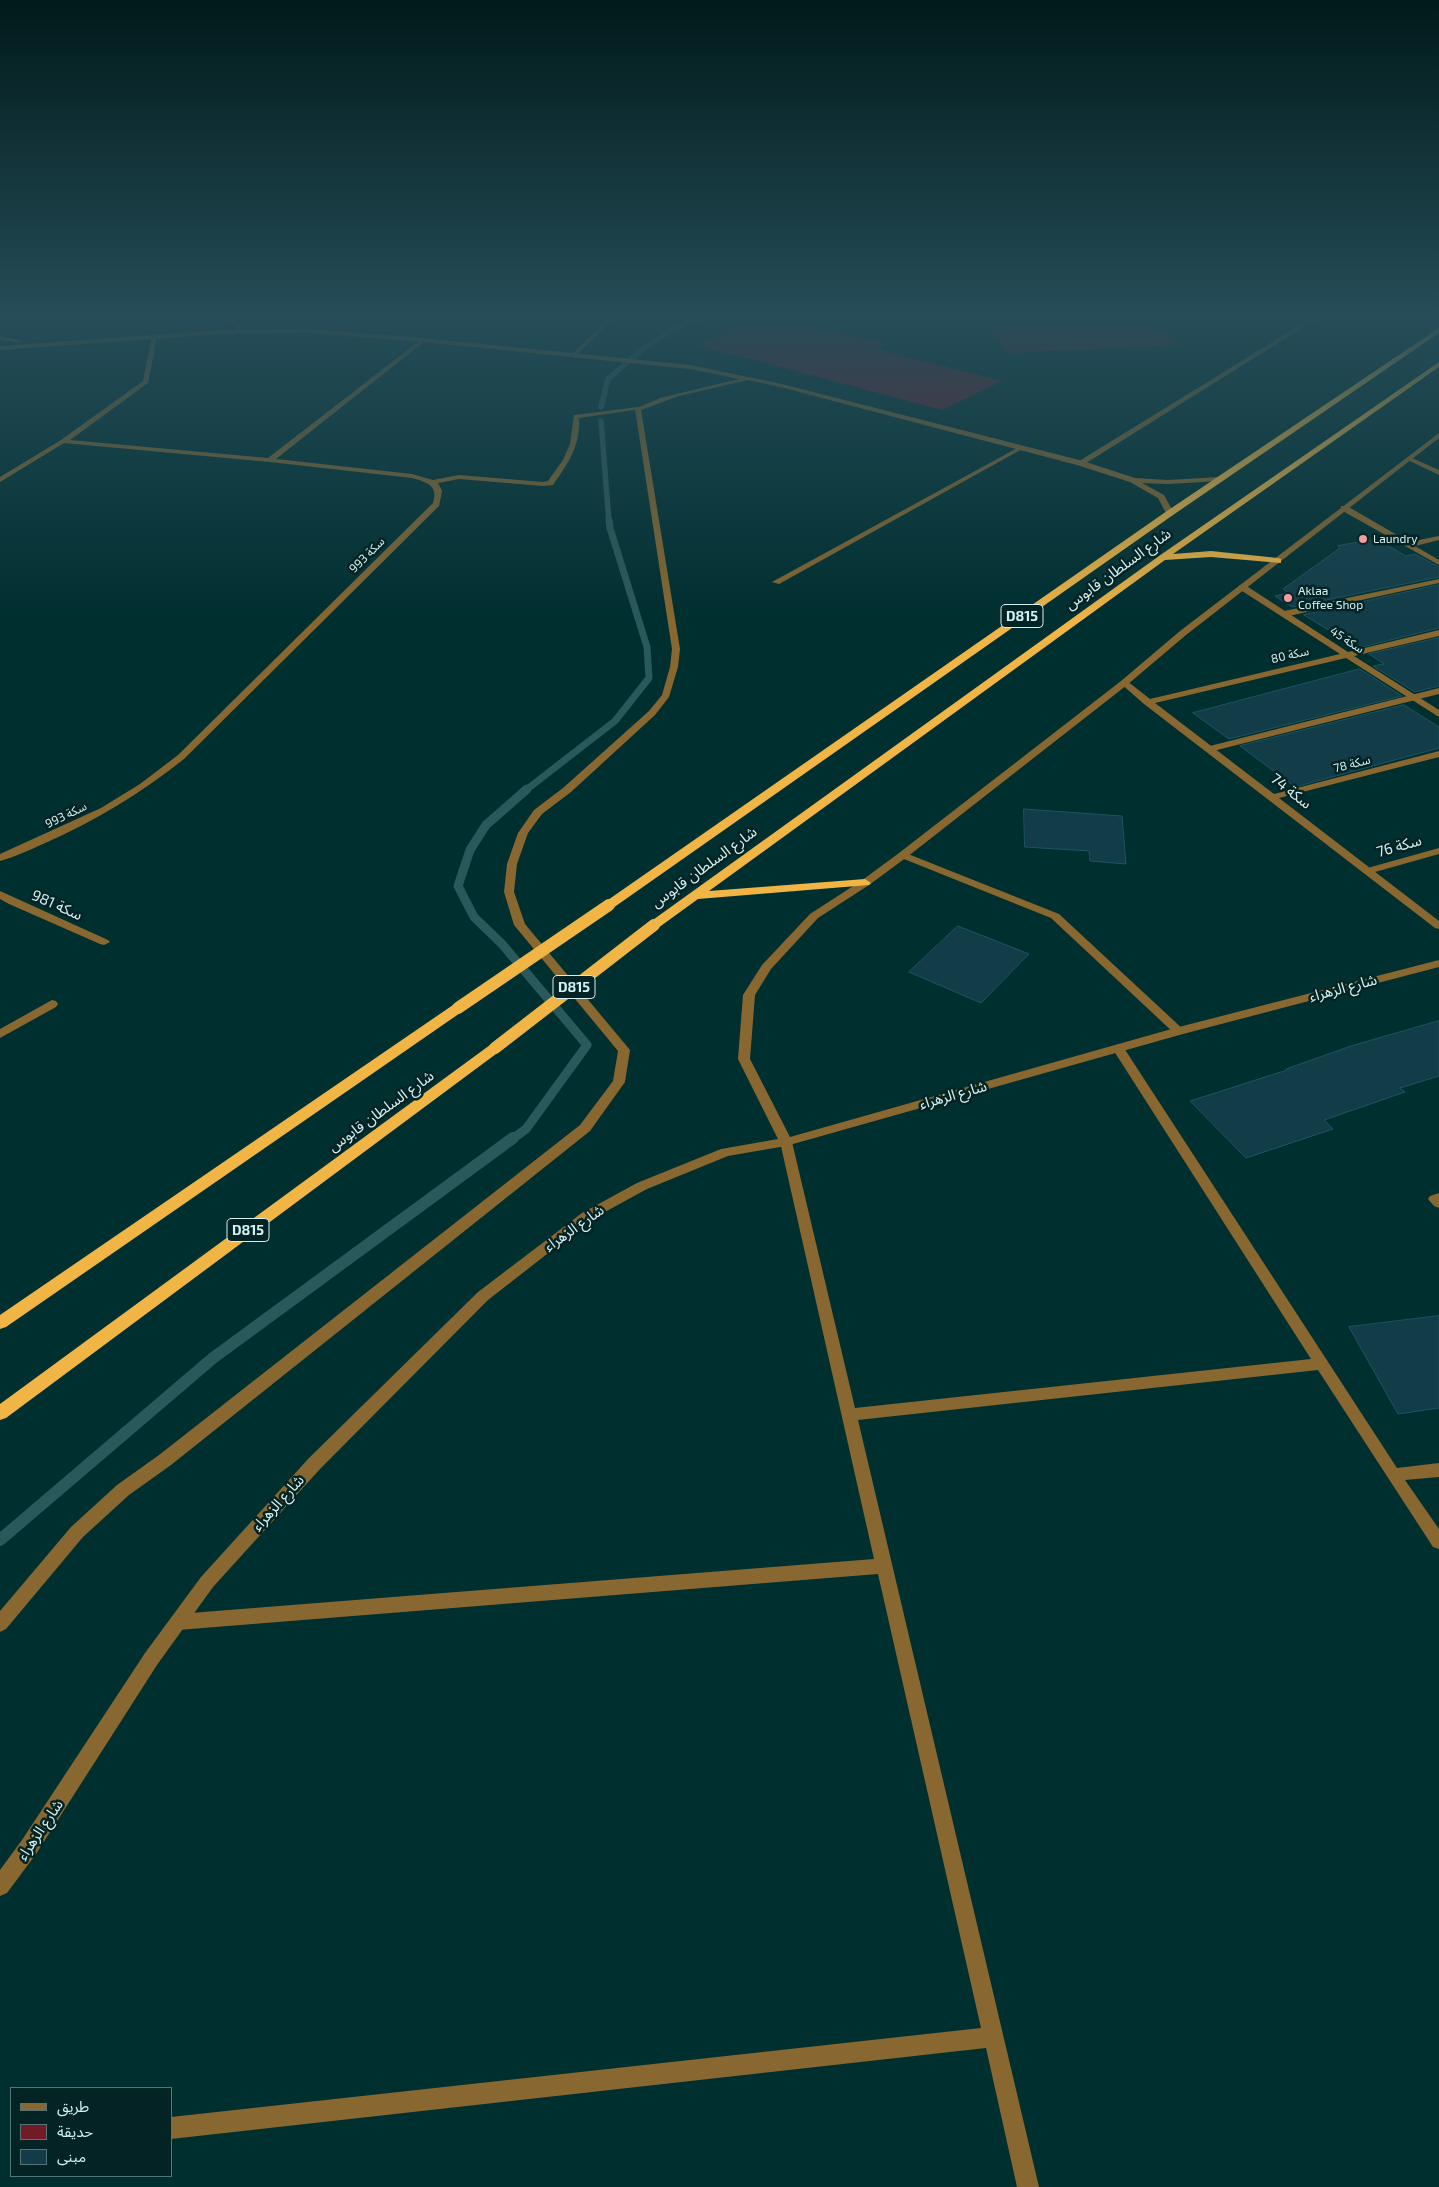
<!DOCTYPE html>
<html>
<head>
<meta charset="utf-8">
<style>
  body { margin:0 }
  #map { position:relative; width:1439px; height:2187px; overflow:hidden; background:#002f30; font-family:"Exo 2","Noto Sans Arabic",sans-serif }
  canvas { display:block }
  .legend { position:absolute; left:10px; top:2087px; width:162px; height:90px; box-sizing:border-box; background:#042324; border:1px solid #577576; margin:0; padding:6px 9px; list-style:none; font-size:15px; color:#d4f1f1 }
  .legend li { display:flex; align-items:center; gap:10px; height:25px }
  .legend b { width:25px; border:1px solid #577576 }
</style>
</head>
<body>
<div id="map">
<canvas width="1439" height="2187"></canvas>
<ul class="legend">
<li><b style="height:6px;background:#886730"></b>طريق</li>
<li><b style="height:14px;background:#711b27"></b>حديقة</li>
<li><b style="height:14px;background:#123d48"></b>مبنى</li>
</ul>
</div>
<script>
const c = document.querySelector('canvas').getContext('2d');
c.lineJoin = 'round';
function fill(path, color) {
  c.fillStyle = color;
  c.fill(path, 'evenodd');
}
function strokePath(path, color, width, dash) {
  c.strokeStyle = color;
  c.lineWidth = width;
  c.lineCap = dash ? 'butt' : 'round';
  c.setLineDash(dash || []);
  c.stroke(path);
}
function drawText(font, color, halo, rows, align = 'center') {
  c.font = font + ' "Exo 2","Noto Sans Arabic",sans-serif';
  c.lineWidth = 5;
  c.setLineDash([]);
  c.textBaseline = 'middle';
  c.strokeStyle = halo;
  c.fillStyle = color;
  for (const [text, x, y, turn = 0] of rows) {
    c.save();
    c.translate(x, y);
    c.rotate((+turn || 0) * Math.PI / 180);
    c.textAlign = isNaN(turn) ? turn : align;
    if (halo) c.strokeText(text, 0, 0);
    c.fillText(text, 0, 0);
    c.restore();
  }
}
const green = new Path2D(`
  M772 315 887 344 876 349 1002 381 942 410 698 345Z
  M978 315H1148L1180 345 1009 353Z`);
const streamFar3 = new Path2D(`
  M601 407 608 379 644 348 678 326 705 315
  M601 421 609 522`);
const streamFar2 = new Path2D(`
  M526 790 615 721 649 678 647 647 610 528 609 520`);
const streamFar1 = new Path2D(`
  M511 1140 526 1129 587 1045 502 944 474 917 458 886 470 850 486 825 527 789`);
const stream = new Path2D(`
  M0 1540 213 1358 513 1138`);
const building = new Path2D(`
  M1376 539 1406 556 1415 554 1439 567V577L1292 607 1275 596 1289 593 1283 589 1340 548 1338 546Z
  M1439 585V628L1358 648 1304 615Z
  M1439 638V686L1415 692 1373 666 1384 664 1369 654Z
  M1360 669 1402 696 1229 739 1193 713Z
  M1404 705 1439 727V748L1295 787 1240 746Z
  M1024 809 1122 816 1126 864 1090 861 1089 851 1025 847Z
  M958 926 1029 954 981 1003 909 972Z
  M1439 1021V1076L1400 1088 1405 1092 1324 1120 1333 1129 1246 1158 1190 1101 1287 1070 1286 1069 1351 1046Z
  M1439 1316V1408L1398 1414 1349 1327Z`);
const service = new Path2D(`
  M1019 447 1024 448 779 584 772 582Z
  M1439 579V583L1284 617 1280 614 1284 611Z
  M1439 688V694L1209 752 1204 749 1206 747Z
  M1439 848V854L1368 874 1363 871 1364 869Z
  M52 1000 56 1001 58 1004 56 1007 0 1038V1029Z`);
const minor = new Path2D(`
  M222 315H228L244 330V332H240Z
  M582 315H617L574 358 572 355 607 319Z
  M1316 315H1323L1083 465 1076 463Z
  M152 336 157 337 148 383 70 440 268 458 423 338 425 341 276 459 412 474 433 480 459 475 543 482 548 481 563 460 570 444 574 415 638 407 641 409 579 418C581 444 568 464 553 485L543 486 459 479 438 483 442 491 439 506 184 759C140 794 95 821 43 844 29 850 15 857 0 861V854L101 808 140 784 178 755 433 503C439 486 427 482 412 478L270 462 64 443 0 482V477L61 440 143 381Z
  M1408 458H1412L1439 470V475L1408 460Z
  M1341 506H1347L1409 542 1439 536V540L1415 546 1439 560V565L1341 510Z
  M1239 585H1245L1348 652 1439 630V636L1354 656 1439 710V717L1346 658 1155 703 1274 794 1439 751V757L1279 798 1439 921V929L1435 928 1144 704 1120 683 1124 680 1127 681 1150 699 1340 654 1239 589Z
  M903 852 1059 914 1185 1031 1183 1034H1175L1051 918 899 857 898 855Z
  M0 891 108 940 110 942 104 945 100 944 9 904 0 899Z
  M1118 1044 1122 1045 1397 1468 1439 1463V1477L1405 1480 1439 1529V1549L1433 1547 1318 1370 858 1420 1039 2187H1017L986 2048 171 2139V2117L981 2028 878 1574 178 1630 172 1627 169 1622 172 1617 178 1614 874 1559 780 1142 786 1138 792 1142 855 1408 1311 1359 1112 1048Z
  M1439 1193V1208L1434 1206 1428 1199 1430 1196Z`);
const tertiary = new Path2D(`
  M309 329 423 338 690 365 782 384 1083 461 1135 478 1168 480 1219 477 1223 479 1219 481 1168 484 1142 483 1164 495 1174 513 1170 515H1167L1158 498 1130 482 1077 465 780 387 748 380 679 396 641 410 680 649 678 667 669 697 655 715 571 792 542 814 528 833 517 864 514 892 525 924 630 1050 625 1082 590 1131 171 1465 129 1495 83 1537 6 1629 0 1632V1611L71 1527 117 1485 159 1455 580 1125 613 1081 618 1051 514 925 504 892 507 864 518 833 534 810 563 788 649 711 662 695 670 667 672 649 635 409 660 398 739 379 690 369 423 342 309 333 221 334 0 350V346L221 330Z
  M0 336 23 341 20 343 0 340Z
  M1439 433V438L1186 635 1127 685 907 857 869 885 818 918 771 969 755 995 750 1059 790 1137 1175 1028 1439 960V967L1183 1034 786 1146 728 1156 647 1189 592 1219 488 1300 321 1468 213 1587 157 1665 36 1854 7 1893 0 1896V1870L22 1840 145 1653 201 1577 309 1458 478 1292 582 1213 637 1183 721 1149 778 1139 738 1059 743 995 762 965 810 914 861 881 899 853 1121 681 1180 631Z`);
const trunk = new Path2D(`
  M1439 328V333L1173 515 613 908H605L603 905 605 902 1167 511Z
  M1439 362V367L1173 554 1211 551 1278 558 1281 559V563L1211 557 1165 560 709 891 865 879 871 883 869 885 698 899 658 928H650L648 925 650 922 1159 556Z
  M458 1004 464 1008 463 1011 6 1327 0 1329V1315L453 1005Z
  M495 1044 500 1045 502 1048 500 1051 6 1418 0 1420V1404L490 1045Z`);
const trunkBridge = new Path2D(`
  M458 1008 609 905
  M495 1048 654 925`);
const markers = [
  [1363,539,5,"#f59b9e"],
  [1288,598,5,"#f59b9e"]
];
const farPoinames = [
  ["Laundry",1373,539],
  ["Aklaa",1298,591],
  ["Coffee Shop",1298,605]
];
const farStreetnames = [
  ["سكة 993",367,555,-45],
  ["سكة 45",1347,640,33],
  ["سكة 80",1290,655,-13],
  ["سكة 78",1352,764,-14],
  ["سكة 993",66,815,-26]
];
const shields = [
  [1022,616,42],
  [574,987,42],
  [248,1230,42]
];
const shieldNames = [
  ["D815",1022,616],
  ["D815",574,987],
  ["D815",248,1230]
];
const streetNames = [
  ["شارع السلطان قابوس",1118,569,-36],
  ["سكة 74",1291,791,38],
  ["سكة 76",1399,846,-16],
  ["شارع السلطان قابوس",704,867,-36],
  ["سكة 981",57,905,24],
  ["شارع الزهراء",1343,988,-15],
  ["شارع الزهراء",953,1095,-16],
  ["شارع السلطان قابوس",381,1111,-36],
  ["شارع الزهراء",574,1228,-35],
  ["شارع الزهراء",278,1503,-48],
  ["شارع الزهراء",40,1830,-56]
];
fill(green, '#711b27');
strokePath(streamFar3, '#2b585a', 5.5);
strokePath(streamFar2, '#2b585a', 7);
strokePath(streamFar1, '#2b585a', 9);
strokePath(stream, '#2b585a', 12);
fill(building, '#123d48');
strokePath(building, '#1e5361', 1);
fill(service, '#886730');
fill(minor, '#886730');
fill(tertiary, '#886730');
fill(trunk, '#f0b544');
strokePath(trunkBridge, '#f0b544', 12);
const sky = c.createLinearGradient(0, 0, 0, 621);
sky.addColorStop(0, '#001a1a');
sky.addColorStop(0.51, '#264d59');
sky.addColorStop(1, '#264d5900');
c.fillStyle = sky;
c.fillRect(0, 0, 1439, 621);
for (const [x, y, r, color] of markers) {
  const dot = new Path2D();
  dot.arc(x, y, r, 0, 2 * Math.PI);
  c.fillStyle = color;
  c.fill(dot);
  strokePath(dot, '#042324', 2);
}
drawText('12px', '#d4f1f1', '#042324', farPoinames, 'left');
drawText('12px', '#d4f1f1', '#042324', farStreetnames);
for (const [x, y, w] of shields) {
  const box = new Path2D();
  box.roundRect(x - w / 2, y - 11.5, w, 23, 4);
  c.fillStyle = '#042324';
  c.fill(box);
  strokePath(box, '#d4f1f1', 1);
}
drawText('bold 14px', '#d4f1f1', null, shieldNames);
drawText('15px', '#d4f1f1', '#042324', streetNames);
</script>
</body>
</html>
